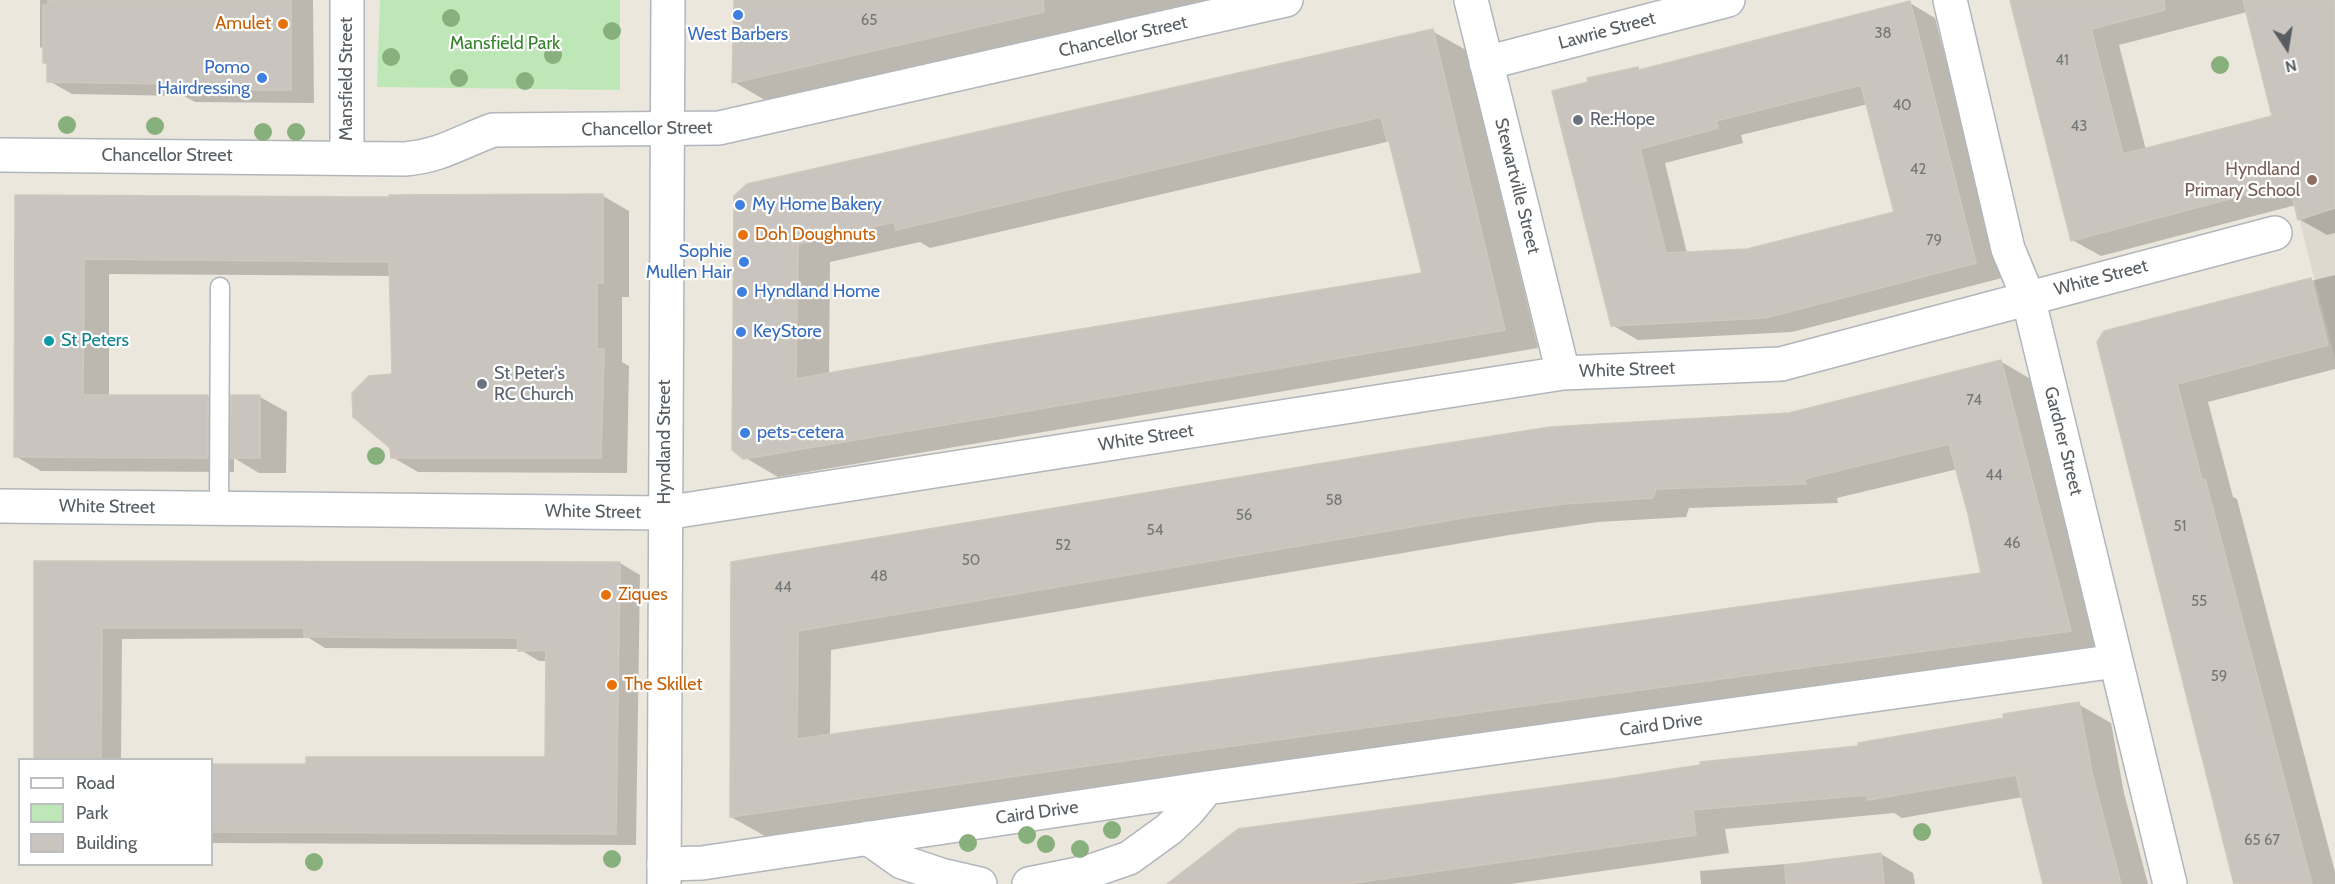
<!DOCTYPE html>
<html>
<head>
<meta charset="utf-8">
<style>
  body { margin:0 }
  #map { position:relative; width:2335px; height:884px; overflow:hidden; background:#ece7dd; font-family:Cabin,sans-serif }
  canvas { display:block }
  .legend { position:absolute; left:18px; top:758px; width:195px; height:108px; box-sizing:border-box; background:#fff; border:2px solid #bcbec0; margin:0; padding:8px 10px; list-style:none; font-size:18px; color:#575d61 }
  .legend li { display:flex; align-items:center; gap:12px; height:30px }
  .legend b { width:30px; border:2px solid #bcbec0 }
  .north { position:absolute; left:2257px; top:18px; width:60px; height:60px; -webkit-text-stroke:4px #fff; paint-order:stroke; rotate:168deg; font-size:16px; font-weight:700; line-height:24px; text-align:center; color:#575d61 }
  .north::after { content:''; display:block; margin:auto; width:21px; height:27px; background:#575d61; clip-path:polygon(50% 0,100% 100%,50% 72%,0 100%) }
</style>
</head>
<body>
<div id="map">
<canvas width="2335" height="884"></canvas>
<ul class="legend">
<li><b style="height:8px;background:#fff"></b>Road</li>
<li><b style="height:16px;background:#bee7b7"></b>Park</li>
<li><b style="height:16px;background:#c9c4bd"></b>Building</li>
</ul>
<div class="north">N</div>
</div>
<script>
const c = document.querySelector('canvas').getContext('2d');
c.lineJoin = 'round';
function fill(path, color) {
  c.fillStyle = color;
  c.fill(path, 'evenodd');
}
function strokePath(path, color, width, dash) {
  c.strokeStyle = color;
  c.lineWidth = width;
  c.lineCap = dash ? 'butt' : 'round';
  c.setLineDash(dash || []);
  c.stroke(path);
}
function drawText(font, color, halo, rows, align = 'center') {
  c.font = font + ' Cabin,sans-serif';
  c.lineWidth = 4.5;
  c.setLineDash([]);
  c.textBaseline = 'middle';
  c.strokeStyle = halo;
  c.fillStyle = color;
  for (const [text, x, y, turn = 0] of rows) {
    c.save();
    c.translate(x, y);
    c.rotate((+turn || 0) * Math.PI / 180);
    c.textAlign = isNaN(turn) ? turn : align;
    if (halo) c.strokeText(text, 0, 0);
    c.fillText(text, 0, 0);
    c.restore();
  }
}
const education = new Path2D(`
  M2243 0H2335V359Z`);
const green = new Path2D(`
  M380 0H620V90L377 87Z`);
const shadow = new Path2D(`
  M40 0H313L314 103 195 102 184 96 72 94 49 81V65L44 62V49L40 47Z
  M735 0H1216L768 102 734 82Z
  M2011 0H2335V233L2327 235 2299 219 2296 205 2101 256 2072 240ZM2247 12 2273 117 2146 150 2119 45Z
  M1910 3 1935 18 2002 278 1792 332 1638 340 1612 325 1638 69 1641 71ZM1868 104 1896 213 1748 251 1687 253 1665 163 1743 143 1741 135Z
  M1432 31 1466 50 1538 348 778 477 744 457 735 197ZM1391 141 1424 274 829 375 830 262 920 242 930 248Z
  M603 196 629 211V297H622V362L629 366 627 473 418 472 392 457 393 376 391 276 109 274V396L208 397 232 411 260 397 287 412 286 473H259L234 458V472L41 471 15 456 17 197 390 199Z
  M2335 275V369L2208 402 2233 497 2237 499 2335 872V884H2236L2105 332Z
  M2000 361 2034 381 2104 649 1135 783 765 836 731 817 732 564 1789 415ZM1958 469 1982 574 830 736 831 650 1509 535 1598 522 1686 517 1689 508 1838 503 1837 498Z
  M36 563H620L640 575 636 845 212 843V765L307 766 546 758 547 661H539L519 649 325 648 309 638 122 639 121 760H35Z
  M2078 704 2111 723 2124 793 2148 884H2045L2023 797 1902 818 1894 813 1725 829 1729 853 1511 884H1168Z
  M1881 854 1913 873 1915 884H1701L1700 871 1834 860Z`);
const building = new Path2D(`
  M48 0H291V90H171V84L47 82V63H43V5L48 6Z
  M734 0H1043L1044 12 732 83Z
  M2010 0H2164L2165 10 2091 29 2123 154 2272 116 2243 0H2335V208L2298 220 2289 183 2071 241Z
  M1910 1 1976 263 1765 318 1611 326 1552 91 1588 82 1587 78 1638 67 1639 70ZM1861 85 1894 212 1747 249 1666 253 1640 149 1718 128 1716 121Z
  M1433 29 1505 330 743 459 732 450 734 196 747 184ZM1381 117 1387 141H1389L1422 273 996 343 796 379 798 244 894 222 896 230Z
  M603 194V283H597V349H604L601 458H391L390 448 353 417 352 393 369 376 392 374 389 262 84 259 83 395H208V458L14 457 15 195 389 197V195Z
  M2311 278 2328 345 2177 384 2202 480 2205 479 2312 884H2234L2097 342 2104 331Z
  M2001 360 2071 631 1101 764 730 817 731 562 1372 455 1550 427 1789 413ZM1949 444 1968 514 1981 573 797 739 798 631 1475 516 1563 504 1653 498 1656 489 1806 484 1804 479Z
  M231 395H260V458H230Z
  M34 561 620 562 616 834 212 832V764H306V757H545L546 650 518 651 517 638 304 637V628H102L101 759H34Z
  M2079 702 2092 773 2121 884H2043L2016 775 1868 800 1867 795 1693 810 1696 835 1346 884H1167L1238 829 1610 779 1700 765V762L1858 746V743L2004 718 2003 714Z
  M1881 853 1884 884H1786L1785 865Z`);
const lane = new Path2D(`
  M219 509 220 287`);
const street = new Path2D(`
  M1471 0 1563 373
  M1950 0 2008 249 2028 297 2170 884
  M1486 63 1728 0
  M0 155 405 159C441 156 460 142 493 130L719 128 1286 0
  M347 157V0
  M0 506 665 513 1563 373 1781 364 2275 233
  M868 838 902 862 941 875 980 884
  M664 864 702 863 1207 788 2116 661
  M1029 884 1088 872 1129 858 1169 829 1188 811 1207 788`);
const secondary = new Path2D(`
  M664 884 668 0`);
const trees = [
  [451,18],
  [612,31],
  [553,55],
  [391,57],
  [2220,65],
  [459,78],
  [525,81],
  [67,125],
  [155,126],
  [263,132],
  [296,132],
  [376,456],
  [1112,830],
  [1922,832],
  [1027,835],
  [968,843],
  [1046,844],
  [1080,849],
  [612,859],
  [314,862]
];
const markers = [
  [738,15,6,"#3f7fe0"],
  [283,24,6,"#e8710a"],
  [262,78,6,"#3f7fe0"],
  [1578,120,6,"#6b7280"],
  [2312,180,6,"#8d6e63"],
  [740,205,6,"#3f7fe0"],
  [743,235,6,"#e8710a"],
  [744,262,6,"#3f7fe0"],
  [742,292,6,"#3f7fe0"],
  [741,332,6,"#3f7fe0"],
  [49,341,6,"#0f9aa8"],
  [482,384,6,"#6b7280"],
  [745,433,6,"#3f7fe0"],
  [606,595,6,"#e8710a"],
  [612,685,6,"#e8710a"]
];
const numberNames = [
  ["65",869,21],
  ["38",1883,34],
  ["41",2062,61],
  ["40",1902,106],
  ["43",2079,127],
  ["42",1918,170],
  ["79",1934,241],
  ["74",1974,401],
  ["44",1994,476],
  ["58",1334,501],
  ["56",1244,516],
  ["51",2180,527],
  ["54",1155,531],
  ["46",2012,544],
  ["52",1063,546],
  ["50",971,561],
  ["48",879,577],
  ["44",783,588],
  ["55",2199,602],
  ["59",2219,677],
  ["65 67",2262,841]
];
const foodNames = [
  ["Amulet",271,24,"right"],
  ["Doh Doughnuts",755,235],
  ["Ziques",618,595],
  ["The Skillet",624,685]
];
const streetNames = [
  ["Lawrie Street",1607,31,-15],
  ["Chancellor Street",1123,37,-13],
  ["Mansfield Street",347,79,-90],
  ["Chancellor Street",647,129,-1],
  ["Chancellor Street",167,156],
  ["Stewartville Street",1517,186,76],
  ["White Street",2101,278,-15],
  ["White Street",1627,370,-2],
  ["White Street",1146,438,-9],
  ["Gardner Street",2063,441,76],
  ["Hyndland Street",665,442,-90],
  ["White Street",107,507,1],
  ["White Street",593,512,1],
  ["Caird Drive",1661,725,-8],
  ["Caird Drive",1037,813,-8]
];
const shopNames = [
  ["West Barbers",738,35,"center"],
  ["Pomo",250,68,"right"],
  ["Hairdressing",250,89,"right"],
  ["My Home Bakery",752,205],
  ["Sophie",732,252,"right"],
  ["Mullen Hair",732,273,"right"],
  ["Hyndland Home",754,292],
  ["KeyStore",753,332],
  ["pets-cetera",757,433]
];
const parkNames = [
  ["Mansfield Park",505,44]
];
const worshipNames = [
  ["Re:Hope",1590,120],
  ["St Peter's",494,374],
  ["RC Church",494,395]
];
const educationNames = [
  ["Hyndland",2300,170],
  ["Primary School",2300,191]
];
const cultureNames = [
  ["St Peters",61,341]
];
fill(education, '#ded8ce');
fill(green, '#bee7b7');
fill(shadow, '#0003');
fill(building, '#c9c4bd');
strokePath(building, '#d1c7bc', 1.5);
strokePath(lane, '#b1b6bb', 21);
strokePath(street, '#b1b6bb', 36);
strokePath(secondary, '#b0b6bb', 36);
strokePath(lane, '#fff', 18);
strokePath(street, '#fff', 33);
strokePath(secondary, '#fff', 33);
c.fillStyle = '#87b07c';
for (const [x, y] of trees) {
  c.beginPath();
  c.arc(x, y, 9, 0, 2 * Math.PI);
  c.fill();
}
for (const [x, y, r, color] of markers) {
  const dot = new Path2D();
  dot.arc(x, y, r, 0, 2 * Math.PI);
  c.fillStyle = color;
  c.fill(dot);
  strokePath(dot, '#fff', 2);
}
drawText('15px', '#747778', null, numberNames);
drawText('18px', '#c56008', '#fff', foodNames, 'left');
drawText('18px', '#575d61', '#fff', streetNames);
drawText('18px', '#366cbe', '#fff', shopNames, 'left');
drawText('18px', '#34832c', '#fff', parkNames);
drawText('18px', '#5b616d', '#fff', worshipNames, 'left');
drawText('18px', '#785e54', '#fff', educationNames, 'right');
drawText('18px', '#0d838f', '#fff', cultureNames, 'left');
</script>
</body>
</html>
